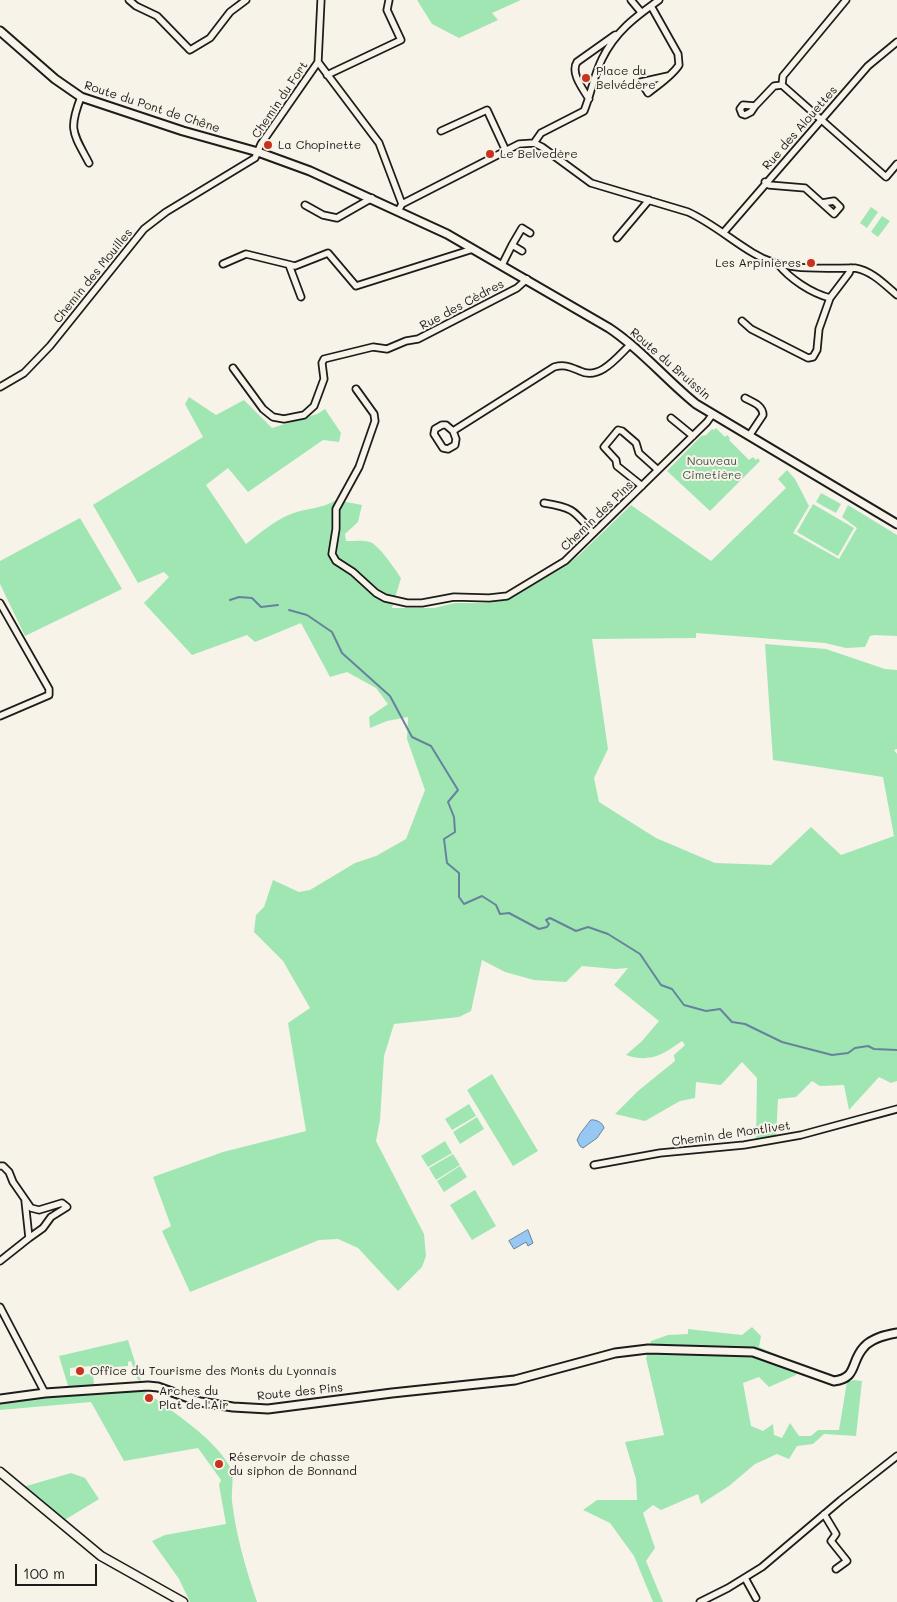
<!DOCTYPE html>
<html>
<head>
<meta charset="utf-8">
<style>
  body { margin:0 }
  #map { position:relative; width:897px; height:1602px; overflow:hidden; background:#f7f3e8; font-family:Mali,sans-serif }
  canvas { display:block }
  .scale { position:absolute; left:15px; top:1564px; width:82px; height:22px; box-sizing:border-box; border:2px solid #1c1c1c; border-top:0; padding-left:6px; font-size:15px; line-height:18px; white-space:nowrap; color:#1c1c1c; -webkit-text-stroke:4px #f7f3e8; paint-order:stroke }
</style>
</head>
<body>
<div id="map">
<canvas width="897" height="1602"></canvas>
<div class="scale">100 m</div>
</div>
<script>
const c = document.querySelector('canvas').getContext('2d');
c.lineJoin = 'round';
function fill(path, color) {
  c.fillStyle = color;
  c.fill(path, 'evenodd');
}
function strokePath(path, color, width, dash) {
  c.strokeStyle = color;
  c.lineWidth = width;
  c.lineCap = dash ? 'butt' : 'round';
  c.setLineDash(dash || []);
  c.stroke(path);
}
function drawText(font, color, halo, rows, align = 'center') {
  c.font = font + ' Mali,sans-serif';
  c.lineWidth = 4;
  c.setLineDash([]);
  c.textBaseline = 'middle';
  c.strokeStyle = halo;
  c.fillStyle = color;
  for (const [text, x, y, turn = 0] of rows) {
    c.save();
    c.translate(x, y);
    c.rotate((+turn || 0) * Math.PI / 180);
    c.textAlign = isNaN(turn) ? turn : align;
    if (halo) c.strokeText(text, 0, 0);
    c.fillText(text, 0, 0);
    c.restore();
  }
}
const green = new Path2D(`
  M417 0H521L492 13 498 20 459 38 432 24Z
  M871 207 878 212 867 228 860 223Z
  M882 216 890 221 878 237 871 232Z
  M189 397 216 415 244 400 272 428 317 414 325 409 341 433 339 442 323 440 248 492 228 468 206 485 246 544C260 533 275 520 291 514 306 508 322 509 336 500L362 505 358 522 345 534 346 541C354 541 362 540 370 542 379 545 395 569 401 578L392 608H434L455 603H488L507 600 565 566 578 556 631 505 711 561 786 488 778 479 787 470 795 479 809 506 793 533 839 559 857 528 842 517 848 505 897 535V636L874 635 870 636 865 647 846 648 825 643 696 633V638L592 639 608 749 594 778 599 802 656 838 715 863 771 865 811 827 841 855 894 836 883 777 773 760 765 644 826 649 885 669 897 670V749L894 750 897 754V1081L891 1083 879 1077 849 1110 844 1085 820 1086 812 1081 796 1097 778 1099 776 1137 756 1139 757 1078 742 1062 721 1085 696 1082 695 1098 680 1101 645 1121 615 1114 638 1091 675 1061 674 1055 685 1045 682 1041C662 1055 650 1063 626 1055L642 1041 659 1021 614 985 628 968 615 969 582 966 566 982 534 980 505 972 482 960 471 1011 459 1017 394 1024 384 1056 380 1120 376 1141 424 1234 426 1256 422 1267 398 1291 358 1248 338 1239 319 1240 190 1292 162 1231 171 1226 153 1177 223 1152 306 1131 288 1023 310 1008 283 961 254 932 256 915 264 907 273 880 299 892 310 890 355 863 376 856 406 839 425 790 407 739 408 717 387 721 370 728 369 717 388 704 376 688 347 672 330 677 301 623 255 642 247 635 192 655 144 603 169 577 164 572 138 583 93 505 203 437 185 404Z
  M716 428 725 437 727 435 730 438 729 440 749 460 753 457 756 460 758 458 760 461 710 511 667 471 701 436 706 435 712 429 714 430Z
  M821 493 841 504 836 513 816 502Z
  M813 504 854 528 838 556 797 532Z
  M80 518 122 589 25 636 0 584V561Z
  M492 1074 538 1151 513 1166 467 1090Z
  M469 1104 476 1116 452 1130 445 1119Z
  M477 1117 484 1129 460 1144 453 1132Z
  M445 1141 452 1153 428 1167 421 1156Z
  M453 1154 460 1165 436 1180 429 1168Z
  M460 1166 467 1177 444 1192 437 1181Z
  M475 1190 496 1226 472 1240 450 1205Z
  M752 1327 761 1336 759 1347 799 1364 796 1375 769 1387 759 1377 743 1383 751 1426 763 1431 773 1424 774 1435 782 1438 790 1423 799 1436H811L818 1430H839L847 1382 854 1380 862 1381 856 1436 824 1434 813 1444 797 1446 789 1459 777 1454 755 1464 729 1486 701 1504 698 1494 661 1510 653 1505 643 1513 655 1548 646 1561 663 1602H653L634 1556 610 1523 583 1510 597 1500H637L636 1479 625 1442 664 1435 646 1358 651 1341 668 1335 688 1334V1329L742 1335Z
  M128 1340 141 1381 138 1380 131 1361 128 1362V1366L90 1369V1366L70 1368V1376L90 1374 93 1373 94 1387 72 1389 68 1386 59 1356Z
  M141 1388C169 1410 213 1436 230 1467 235 1476 231 1491 232 1501 236 1536 246 1569 257 1602H190L179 1579 152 1541 165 1535 226 1524 219 1485 221 1480 198 1448 124 1461 91 1402 0 1410V1402L16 1399Z
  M71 1473 85 1478 99 1499 63 1521 23 1487Z`);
const water = new Path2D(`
  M591 1120C596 1119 603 1123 604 1128L597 1138 583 1148 580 1146 577 1140 580 1134Z
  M528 1230 533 1243 528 1246 526 1242 514 1249 509 1241Z`);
const stream = new Path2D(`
  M230 600 239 597 252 598 261 607 278 605
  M289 610 307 615 332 632 342 653 390 696 412 737 431 746 458 790 448 802 454 817 455 832 444 839 447 863 459 873V897L464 904 482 896 496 905 500 914 509 913 539 929 547 927 549 924 546 920 550 918 576 931 588 927 608 934 640 954 661 985 672 989 684 1005 706 1011 720 1009 732 1022 745 1024 782 1042 832 1055 848 1053 855 1048 868 1046 874 1049 897 1050`);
const minor = new Path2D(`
  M129 0 136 6 157 16 190 50 210 38 230 12 246 0
  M631 0 641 12
  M846 0 783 76 782 85 886 177 897 164
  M651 6 678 54 679 65C672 76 658 85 648 93L641 82 668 76
  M318 62 379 143 402 204
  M327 75 401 40 387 10 389 0
  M81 97C68 130 73 133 89 163
  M589 99C583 89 570 73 577 62L615 35
  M755 106 751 112 745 115 742 114 740 109 743 105 755 106 774 86 782 85
  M441 131 487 110 506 151
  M534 143 541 133 584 111C591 94 594 75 602 59 615 32 635 17 659 0
  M765 182 769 185 805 188 834 214 840 207 834 201 822 203
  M305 205 323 215 337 218 372 198
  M398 211 402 204 519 144 534 143 542 147 591 183 688 212C712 223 731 240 753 253 783 272 821 268 855 268 872 271 884 284 897 295
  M724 232 868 66 897 42
  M617 238 649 200
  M512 245 522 228 530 233
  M223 264 246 254 295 266 328 253 356 286 473 249
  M778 264C790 279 811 293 830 298L849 273 851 268
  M289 265 301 297
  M502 265 512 245 522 251
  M742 321 751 329 808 358 813 357 817 350 819 329 830 298
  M233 368 263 409 273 417 284 419 304 415 314 406 324 379 322 363 324 359 373 347 387 349 406 341 418 339 517 288 527 279
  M0 387 24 373 50 346 144 229 166 212 255 158 261 144 318 62 321 0
  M356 389 374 414 375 421 359 467 336 509V529L332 554 336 561 353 572 376 593 385 598 407 603H422L454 597 489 598 507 596 565 561 707 422 712 415
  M745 398C752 402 763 405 763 415L749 436
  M671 418 693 436
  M453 431 446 425H442L435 429 434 434 443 448 448 449 455 445 456 439 453 431 554 367C565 364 570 367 580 371 600 381 618 356 631 344
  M642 486 617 466 616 460 604 447 618 430 622 431 636 443 639 453 658 470
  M544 503C575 508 574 511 593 533
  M0 603 49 689V695L0 716
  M594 1165 660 1153 744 1145 801 1135 897 1109
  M0 1166H3L9 1172 13 1182 31 1208 39 1210 62 1203 67 1207 51 1217 43 1228 29 1238
  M0 1261 29 1238 25 1201
  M0 1307 45 1393
  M824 1514 836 1534 831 1541 847 1561 836 1569
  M745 1578 756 1598
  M700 1602 728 1588 762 1567 841 1500 897 1456`);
const tertiary = new Path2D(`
  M0 31 55 79 81 97 183 131 258 152 310 171 447 234 609 328C641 349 666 380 696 404L897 524
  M0 1399 45 1393 148 1386 158 1387 200 1402 233 1407 268 1409 392 1393 515 1380 615 1353 648 1349 753 1352 834 1381C858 1378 850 1362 864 1347 872 1338 885 1335 897 1333`);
const secondary = new Path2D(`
  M0 1472 101 1556 183 1602`);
const markers = [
  [586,78,5,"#c8321e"],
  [268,145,5,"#c8321e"],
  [490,154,5,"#c8321e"],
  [811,263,5,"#c8321e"],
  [80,1371,5,"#c8321e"],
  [149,1398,5,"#c8321e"],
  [219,1464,5,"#c8321e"]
];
const poiNames = [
  ["Place du",596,71],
  ["Belvédère",596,85],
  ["La Chopinette",278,145],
  ["Le Belvedère",500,154],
  ["Les Arpinières",801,263,"right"],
  ["Office du Tourisme des Monts du Lyonnais",90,1371],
  ["Arches du",159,1391],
  ["Plat de l'Air",159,1405],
  ["Réservoir de chasse",229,1457],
  ["du siphon de Bonnand",229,1471]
];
const streetNames = [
  ["Chemin du Fort",280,100,-56],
  ["Route du Pont de Chêne",152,107,18],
  ["Rue des Alouettes",800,128,-49],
  ["Chemin des Mouilles",93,276,-51],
  ["Rue des Cèdres",462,305,-28],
  ["Route du Bruissin",670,364,41],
  ["Chemin des Pins",597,516,-44],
  ["Chemin de Montlivet",731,1134,-8],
  ["Route des Pins",300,1392,-6]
];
const parkNames = [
  ["Nouveau",712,461],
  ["Cimetière",712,475]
];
fill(green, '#a0e6b3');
fill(water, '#97c7f3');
strokePath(water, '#66839d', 1);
strokePath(stream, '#66839d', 2);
strokePath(minor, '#1c1c1c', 9);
strokePath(tertiary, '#1c1c1c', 11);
strokePath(secondary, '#1c1c1c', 11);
strokePath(minor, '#f7f3e8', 5.5);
strokePath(tertiary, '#f7f3e8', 7);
strokePath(secondary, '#f7f3e8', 8);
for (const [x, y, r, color] of markers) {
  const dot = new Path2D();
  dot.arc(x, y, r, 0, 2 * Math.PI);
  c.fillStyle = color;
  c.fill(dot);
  strokePath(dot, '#f7f3e8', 2);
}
drawText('12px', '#1c1c1c', '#f7f3e8', poiNames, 'left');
drawText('12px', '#1c1c1c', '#f7f3e8', streetNames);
drawText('12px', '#445949', '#f7f3e8', parkNames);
</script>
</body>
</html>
